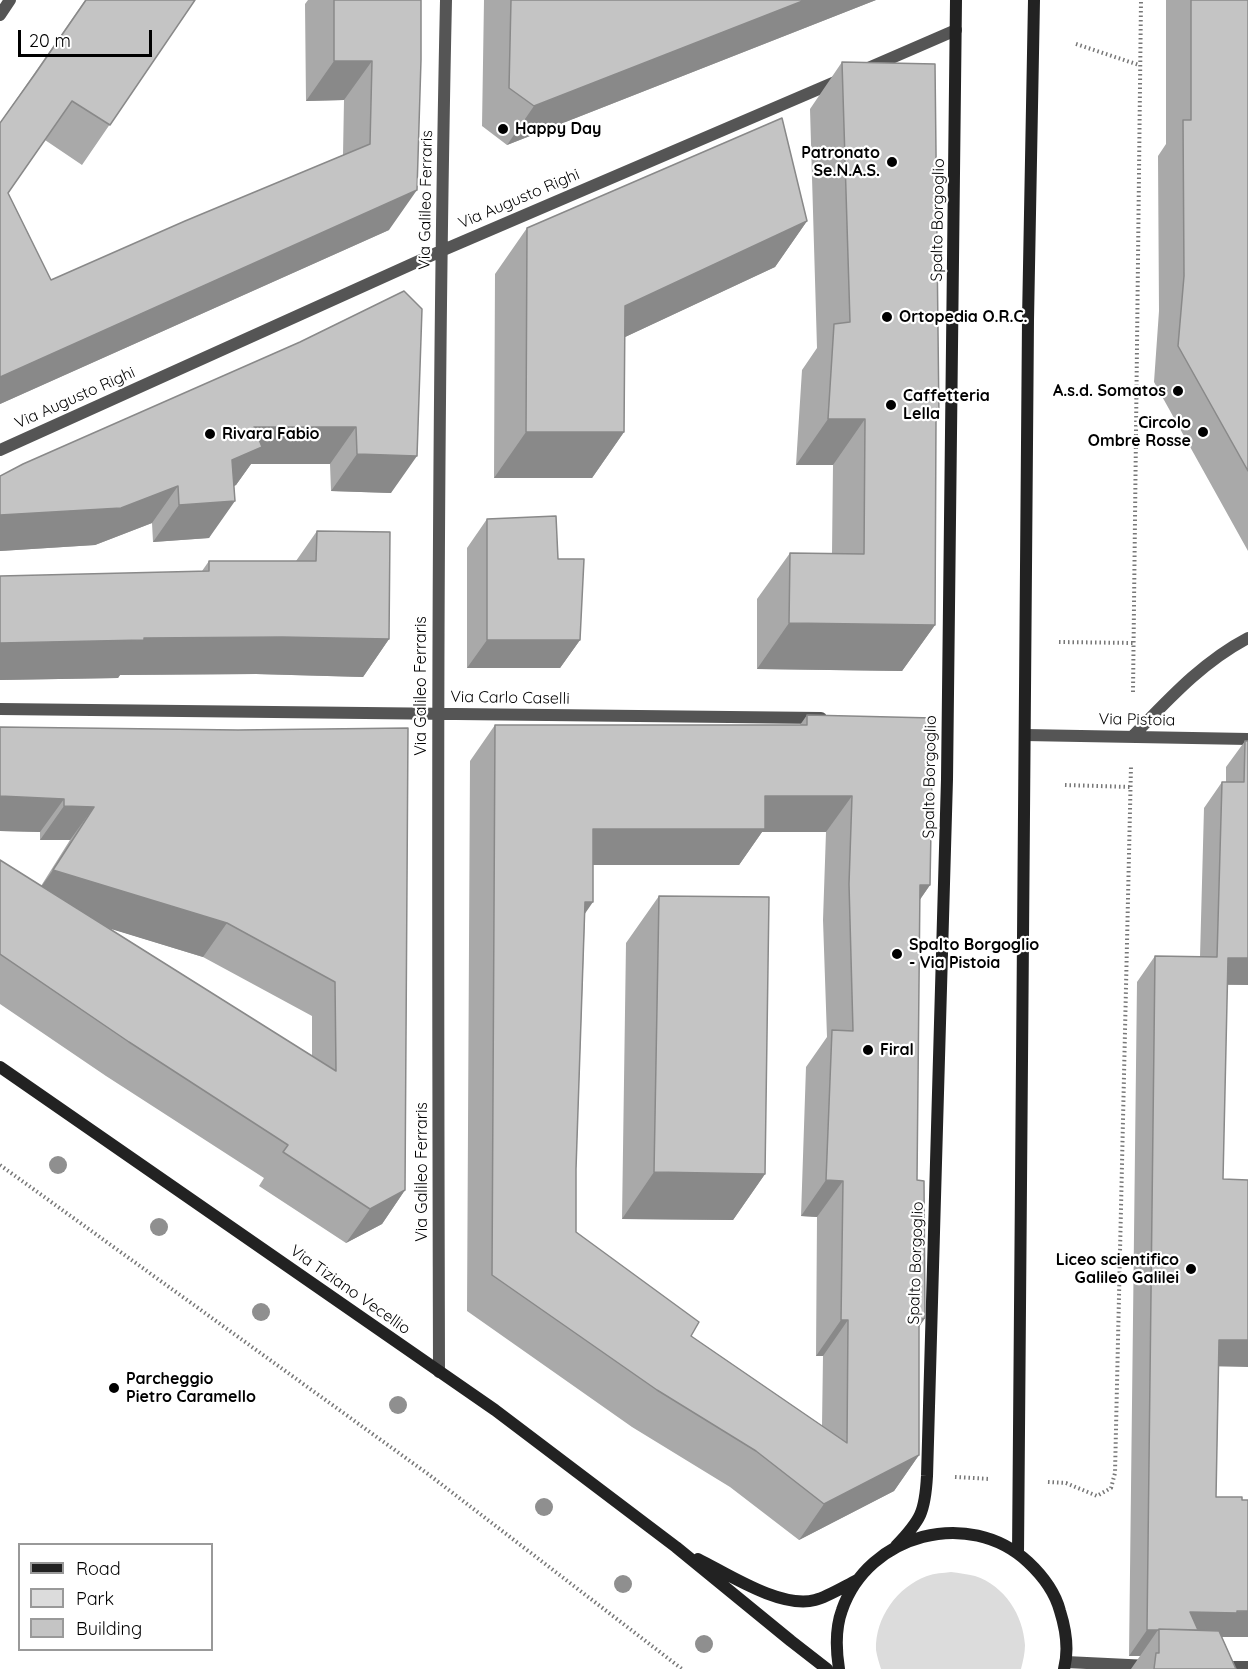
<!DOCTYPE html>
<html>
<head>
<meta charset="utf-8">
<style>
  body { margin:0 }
  #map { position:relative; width:1248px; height:1669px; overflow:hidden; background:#fff; font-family:Quicksand,sans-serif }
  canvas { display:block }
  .legend { position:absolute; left:18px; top:1543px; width:195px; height:108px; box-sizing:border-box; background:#fff; border:2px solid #999; margin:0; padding:8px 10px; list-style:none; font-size:18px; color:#000 }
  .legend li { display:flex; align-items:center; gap:12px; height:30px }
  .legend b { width:30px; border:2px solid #999 }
  .scale { position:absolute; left:18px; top:30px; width:134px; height:27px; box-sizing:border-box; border:3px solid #000; border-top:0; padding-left:8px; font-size:18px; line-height:21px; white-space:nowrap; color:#000; -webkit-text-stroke:4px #fff; paint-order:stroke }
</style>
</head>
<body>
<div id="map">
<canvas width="1248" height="1669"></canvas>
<ul class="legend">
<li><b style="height:8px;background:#222"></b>Road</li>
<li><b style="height:16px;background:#dcdcdc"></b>Park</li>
<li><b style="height:16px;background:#c4c4c4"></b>Building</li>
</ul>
<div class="scale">20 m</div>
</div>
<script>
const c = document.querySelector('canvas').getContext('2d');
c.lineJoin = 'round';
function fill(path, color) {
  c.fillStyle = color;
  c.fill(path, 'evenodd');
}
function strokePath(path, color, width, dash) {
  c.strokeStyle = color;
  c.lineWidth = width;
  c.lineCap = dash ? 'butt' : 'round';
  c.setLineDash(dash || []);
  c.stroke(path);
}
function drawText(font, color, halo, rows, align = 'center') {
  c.font = font + ' Quicksand,sans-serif';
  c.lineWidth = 4.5;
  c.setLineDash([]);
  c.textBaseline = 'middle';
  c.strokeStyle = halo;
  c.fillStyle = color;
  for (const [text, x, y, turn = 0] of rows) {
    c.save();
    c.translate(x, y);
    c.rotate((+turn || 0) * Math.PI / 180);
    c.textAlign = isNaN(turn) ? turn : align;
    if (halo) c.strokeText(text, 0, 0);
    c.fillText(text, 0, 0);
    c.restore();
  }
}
const green = new Path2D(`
  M951 1572C959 1573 967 1574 975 1576 1005 1586 1023 1615 1025 1645 1025 1653 1023 1661 1021 1669H881C879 1663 877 1656 876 1650 875 1618 897 1587 927 1576 935 1573 943 1573 951 1572Z`);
const path = new Path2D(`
  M1076 44 1139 65
  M1059 642 1133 643
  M1133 692 1141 0
  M1065 785 1131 787
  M0 1165 428 1474 682 1669
  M955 1477 990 1479
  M1048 1482 1066 1483 1097 1496 1111 1488 1115 1473 1131 766`);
const street = new Path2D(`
  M0 15 10 0
  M866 69 956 30
  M0 450 441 251 842 79
  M0 709 821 718
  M1025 735 1248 739
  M1132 737C1168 700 1202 662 1248 638
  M439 1372C438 915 436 457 446 0
  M1066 1662 1149 1666
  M1220 1667H1248`);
const secondary = new Path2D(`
  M0 1067 495 1410 676 1547 791 1641 827 1669
  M896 1546C921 1520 925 1512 927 1476L947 779 956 0
  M1018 1553 1028 320 1034 0
  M698 1559C728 1574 781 1609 815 1600 827 1597 845 1586 857 1580
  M839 1669C836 1650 835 1629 842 1610 868 1534 969 1507 1028 1562 1043 1576 1055 1592 1060 1611 1066 1630 1069 1650 1064 1669`);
const trees = [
  [58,1165],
  [159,1227],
  [261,1312],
  [398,1405],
  [544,1507],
  [623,1584],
  [704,1644]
];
const wall = new Path2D(`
  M85 0H195L82 165 45 140 8 193 51 280 343 155 344 100 306 101 305 4 308 0H421L389 230 0 404V123Z
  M484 0H876L507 145 482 126Z
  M1166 0H1248V551L1154 382 1159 311 1158 156 1166 144Z
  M842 62 936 424 935 625 902 671 757 669V599L790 553H832L833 465H796L802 370 817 348 810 109Z
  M807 221 775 267 625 337 624 432 592 478H494L495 274 527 228Z
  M404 291 391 493 331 491 330 464H251L236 485 234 486 209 538 153 542 152 523 95 545 0 551V476L300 342Z
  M487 519 558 559 580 640 560 668H467V548Z
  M317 531 389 639 363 677 256 674 120 675 118 678 0 680 202 571 209 561H296Z
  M807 715 930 885 919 901 917 1180 925 1318 919 1327V1455L894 1491 799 1540 730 1487 632 1427 467 1311 470 761 495 725H800ZM762 832H826L823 920 827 1037 806 1067 801 1216 817 1217 816 1356H823L822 1426 691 1336 576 1232V1169L585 914 593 865H739Z
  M0 727 238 730 408 728 405 1190 382 1224 346 1243 259 1186 264 1178 106 1076 0 1004V860L41 886 70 840H40V832L0 831ZM109 928 203 957 312 1016V1056Z
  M1245 741 1248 985H1227L1216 1497 1222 1637 1236 1669H1131L1140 1656H1129L1137 982 1155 956 1200 957 1204 808 1222 782H1226V767Z
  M659 896 765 1174 733 1220 622 1219 626 943Z`);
const shadedWall = new Path2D(`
  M805 0H876L507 145 534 106Z
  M334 61H372L344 100 306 101Z
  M417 190 389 230 0 404V377Z
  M807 221 775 267 593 352 625 306Z
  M828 419H865L833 465H796Z
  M254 427H356L330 464H251L236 485 206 498Z
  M526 432H624L592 478H494Z
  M357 454 417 456 391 493 331 491Z
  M178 486 152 523 95 545 0 551V515Z
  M235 501 209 538 153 542 179 505Z
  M789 623 935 625 902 671 757 669Z
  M282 637 389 639 363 677 256 674 120 675 118 678 0 680V643L144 638Z
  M487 640H580L560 668H467Z
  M0 796 64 799 40 832 0 831Z
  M765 796H852L826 832H762L739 865H568L593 829Z
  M64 806 94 807 70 840H40Z
  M53 870 227 923 203 957 29 904Z
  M920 885H930L905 921Z
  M585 902H593L568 938Z
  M1228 958H1248V985L1209 984Z
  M654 1172 765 1174 733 1220 622 1219Z
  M826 1180 843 1181 817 1217 801 1216Z
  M405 1190 382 1224 346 1243 370 1209Z
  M925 1318 899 1355 919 1320Z
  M841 1320H848L823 1356H816Z
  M1219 1340H1248V1367L1201 1366Z
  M919 1455 894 1491 799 1540 824 1504Z
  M1248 1611V1637H1220L1194 1639 1190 1612Z
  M1147 1630H1158L1140 1656H1129Z`);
const building = new Path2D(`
  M86 0H195L110 125 72 101 8 193 51 280 185 221 370 144 372 61H334V0H421V60L417 190 0 377V123L35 74Z
  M511 0H805L534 106 509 88Z
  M1191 0H1248V471L1178 346 1184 276 1183 120H1191Z
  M842 62 935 64 939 420H936L935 625 789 623 790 553 864 554 865 419H828L834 324 850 322Z
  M782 118 807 221 625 306 624 432H526L527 228Z
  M404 291 422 309 417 456 357 454 356 427H254L262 447 232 460 235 501 179 505 178 486 121 508 0 515V476L23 464 300 342Z
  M556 516 558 559H584L580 640H487V519Z
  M317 531 390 532 389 639 282 637 144 638V640L0 643V576L209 571V561H316Z
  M807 715 933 718 930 885H920L917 1180 924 1181 925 1318 919 1320V1455L824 1504 756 1451 657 1390 492 1275 495 725H807ZM765 796H852L849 884 853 1031 832 1030 826 1180 843 1181 841 1320H848L847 1443 691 1336 699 1322 576 1232V1169L585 902H593V829H765Z
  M0 727 238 730 408 728 405 1190 370 1209 283 1152 288 1145 129 1042 0 954V860L336 1071 335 982 227 923 53 870 94 807 64 806V799L0 796Z
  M1245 741H1248V958H1228L1223 1179 1248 1180V1340H1219L1216 1497H1242V1500H1248V1611H1237V1613L1190 1612 1198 1630 1159 1629 1158 1630H1147L1155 956 1217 957 1222 782H1244Z
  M659 896 769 897 765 1174 654 1172Z
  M1159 1629 1219 1631 1236 1669H1154L1156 1653H1159Z`);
const markers = [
  [503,129,6,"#000"],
  [892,162,6,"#000"],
  [887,317,6,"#000"],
  [1178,391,6,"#000"],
  [891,405,6,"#000"],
  [1203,432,6,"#000"],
  [210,434,6,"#000"],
  [897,954,6,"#000"],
  [868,1050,6,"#000"],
  [1191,1269,6,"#000"],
  [114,1388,6,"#000"]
];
const poiNames = [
  ["Happy Day",515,129],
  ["Patronato",880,153,"right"],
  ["Se.N.A.S.",880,171,"right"],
  ["Ortopedia O.R.C.",899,317],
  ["A.s.d. Somatos",1166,391,"right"],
  ["Caffetteria",903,396],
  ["Lella",903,414],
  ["Circolo",1191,423,"right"],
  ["Ombre Rosse",1191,441,"right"],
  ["Rivara Fabio",222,434],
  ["Spalto Borgoglio",909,945],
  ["- Via Pistoia",909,963],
  ["Firal",880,1050],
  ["Liceo scientifico",1179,1260,"right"],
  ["Galileo Galilei",1179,1278,"right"],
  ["Parcheggio",126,1379],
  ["Pietro Caramello",126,1397]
];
const streetNames = [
  ["Via Augusto Righi",519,199,-23],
  ["Via Galileo Ferraris",426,200,-89],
  ["Spalto Borgoglio",938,220,-89],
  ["Via Augusto Righi",75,398,-24],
  ["Via Galileo Ferraris",421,686,-90],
  ["Via Carlo Caselli",510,698,1],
  ["Via Pistoia",1137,720,1],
  ["Spalto Borgoglio",930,777,-89],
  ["Via Galileo Ferraris",422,1172,-90],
  ["Spalto Borgoglio",916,1263,-88],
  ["Via Tiziano Vecellio",350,1290,35]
];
fill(green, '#dcdcdc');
strokePath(path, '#777', 4, [1.5, 3]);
strokePath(street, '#555', 12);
strokePath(secondary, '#222', 12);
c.fillStyle = '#8f8f8f';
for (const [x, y] of trees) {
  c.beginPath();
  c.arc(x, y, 9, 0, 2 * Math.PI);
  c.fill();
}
fill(wall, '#a9a9a9');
fill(shadedWall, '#898989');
fill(building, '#c4c4c4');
strokePath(building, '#898989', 1.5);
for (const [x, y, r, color] of markers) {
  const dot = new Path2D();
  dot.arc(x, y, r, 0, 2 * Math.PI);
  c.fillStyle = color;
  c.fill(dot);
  strokePath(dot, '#fff', 2);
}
drawText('bold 16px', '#000', '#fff', poiNames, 'left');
drawText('16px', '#000', '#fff', streetNames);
</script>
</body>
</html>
